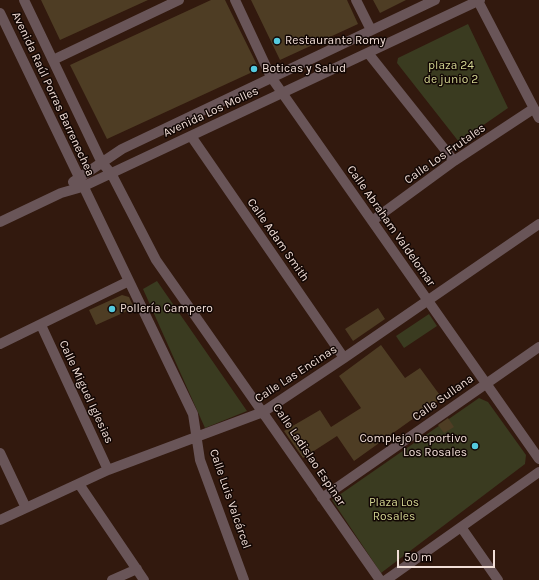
<!DOCTYPE html>
<html>
<head>
<meta charset="utf-8">
<style>
  body { margin:0 }
  #map { position:relative; width:539px; height:580px; overflow:hidden; background:#32190e; font-family:Karla,sans-serif }
  canvas { display:block }
  .scale { position:absolute; left:397px; top:550px; width:98px; height:18px; box-sizing:border-box; border:2px solid #f1ded7; border-top:0; padding-left:5px; font-size:12px; line-height:14px; white-space:nowrap; color:#f1ded7; -webkit-text-stroke:3px #120704; paint-order:stroke }
</style>
</head>
<body>
<div id="map">
<canvas width="539" height="580"></canvas>
<div class="scale">50 m</div>
</div>
<script>
const c = document.querySelector('canvas').getContext('2d');
c.lineJoin = 'round';
function fill(path, color) {
  c.fillStyle = color;
  c.fill(path, 'evenodd');
}
function strokePath(path, color, width, dash) {
  c.strokeStyle = color;
  c.lineWidth = width;
  c.lineCap = dash ? 'butt' : 'round';
  c.setLineDash(dash || []);
  c.stroke(path);
}
function drawText(font, color, halo, rows, align = 'center') {
  c.font = font + ' Karla,sans-serif';
  c.lineWidth = 3;
  c.setLineDash([]);
  c.textBaseline = 'middle';
  c.strokeStyle = halo;
  c.fillStyle = color;
  for (const [text, x, y, turn = 0] of rows) {
    c.save();
    c.translate(x, y);
    c.rotate((+turn || 0) * Math.PI / 180);
    c.textAlign = isNaN(turn) ? turn : align;
    if (halo) c.strokeText(text, 0, 0);
    c.fillText(text, 0, 0);
    c.restore();
  }
}
const green = new Path2D(`
  M468 24 508 108 459 142 397 63 398 58Z
  M157 281 247 411 205 428 143 289Z
  M429 314 437 326 404 348 396 336Z
  M479 398 488 402 526 455 525 464 381 573 332 500Z`);
const building = new Path2D(`
  M41 0H148L60 40Z
  M211 0H225L259 69 107 139 70 65Z
  M251 0H347L358 24 280 60Z
  M373 0H406L380 13Z
  M122 295 129 297 134 308 96 325 89 310Z
  M378 308 385 319 353 341 345 329Z
  M381 345 405 378 420 368 442 398 354 461 337 436 303 458 284 431 320 410 331 427 361 408 339 376Z
  M448 418 454 427 444 433 438 425Z`);
const minor = new Path2D(`
  M24 0 102 163 111 173 156 260 380 580
  M235 0 271 77 539 459
  M356 0 371 30
  M478 1 539 118
  M0 13 193 414 200 460 244 580
  M368 53 454 161
  M53 60 179 0
  M191 136 344 358
  M73 182 122 149 435 0
  M372 221 454 161 533 109
  M0 222 61 193 82 187 480 0
  M41 325 108 470
  M0 344 129 281
  M0 453 26 508
  M79 484 144 580
  M322 498 539 347
  M0 520 108 470 263 412 344 358 539 224
  M461 527 498 580
  M112 580 137 569
  M386 580 539 472`);
const markers = [
  [277,41,4,"#54cade"],
  [254,69,4,"#54cade"],
  [112,309,4,"#54cade"],
  [475,446,4,"#54cade"]
];
const poiNames = [
  ["Restaurante Romy",285,41],
  ["Boticas y Salud",262,69],
  ["Pollería Campero",120,309],
  ["Complejo Deportivo",467,439,"right"],
  ["Los Rosales",467,453,"right"]
];
const parkNames = [
  ["plaza 24",451,66],
  ["de junio 2",451,80],
  ["Plaza Los",394,503],
  ["Rosales",394,517]
];
const streetNames = [
  ["Avenida Raúl Porras Barrenechea",53,94,65],
  ["Avenida Los Molles",211,112,-25],
  ["Calle Los Frutales",445,154,-35],
  ["Calle Abraham Valdelomar",391,226,55],
  ["Calle Adam Smith",278,240,55],
  ["Calle Las Encinas",296,374,-33],
  ["Calle Miguel Iglesias",86,392,65],
  ["Calle Sullana",443,398,-35],
  ["Calle Ladislao Espinar",309,455,56],
  ["Calle Luis Valcárcel",230,499,71]
];
fill(green, '#3a3b20');
fill(building, '#4e3d24');
strokePath(minor, '#695558', 10);
for (const [x, y, r, color] of markers) {
  const dot = new Path2D();
  dot.arc(x, y, r, 0, 2 * Math.PI);
  c.fillStyle = color;
  c.fill(dot);
  strokePath(dot, '#120704', 1.5);
}
drawText('12px', '#f1ded7', '#120704', poiNames, 'left');
drawText('12px', '#d1d491', '#120704', parkNames);
drawText('12px', '#f1ded7', '#120704', streetNames);
</script>
</body>
</html>
